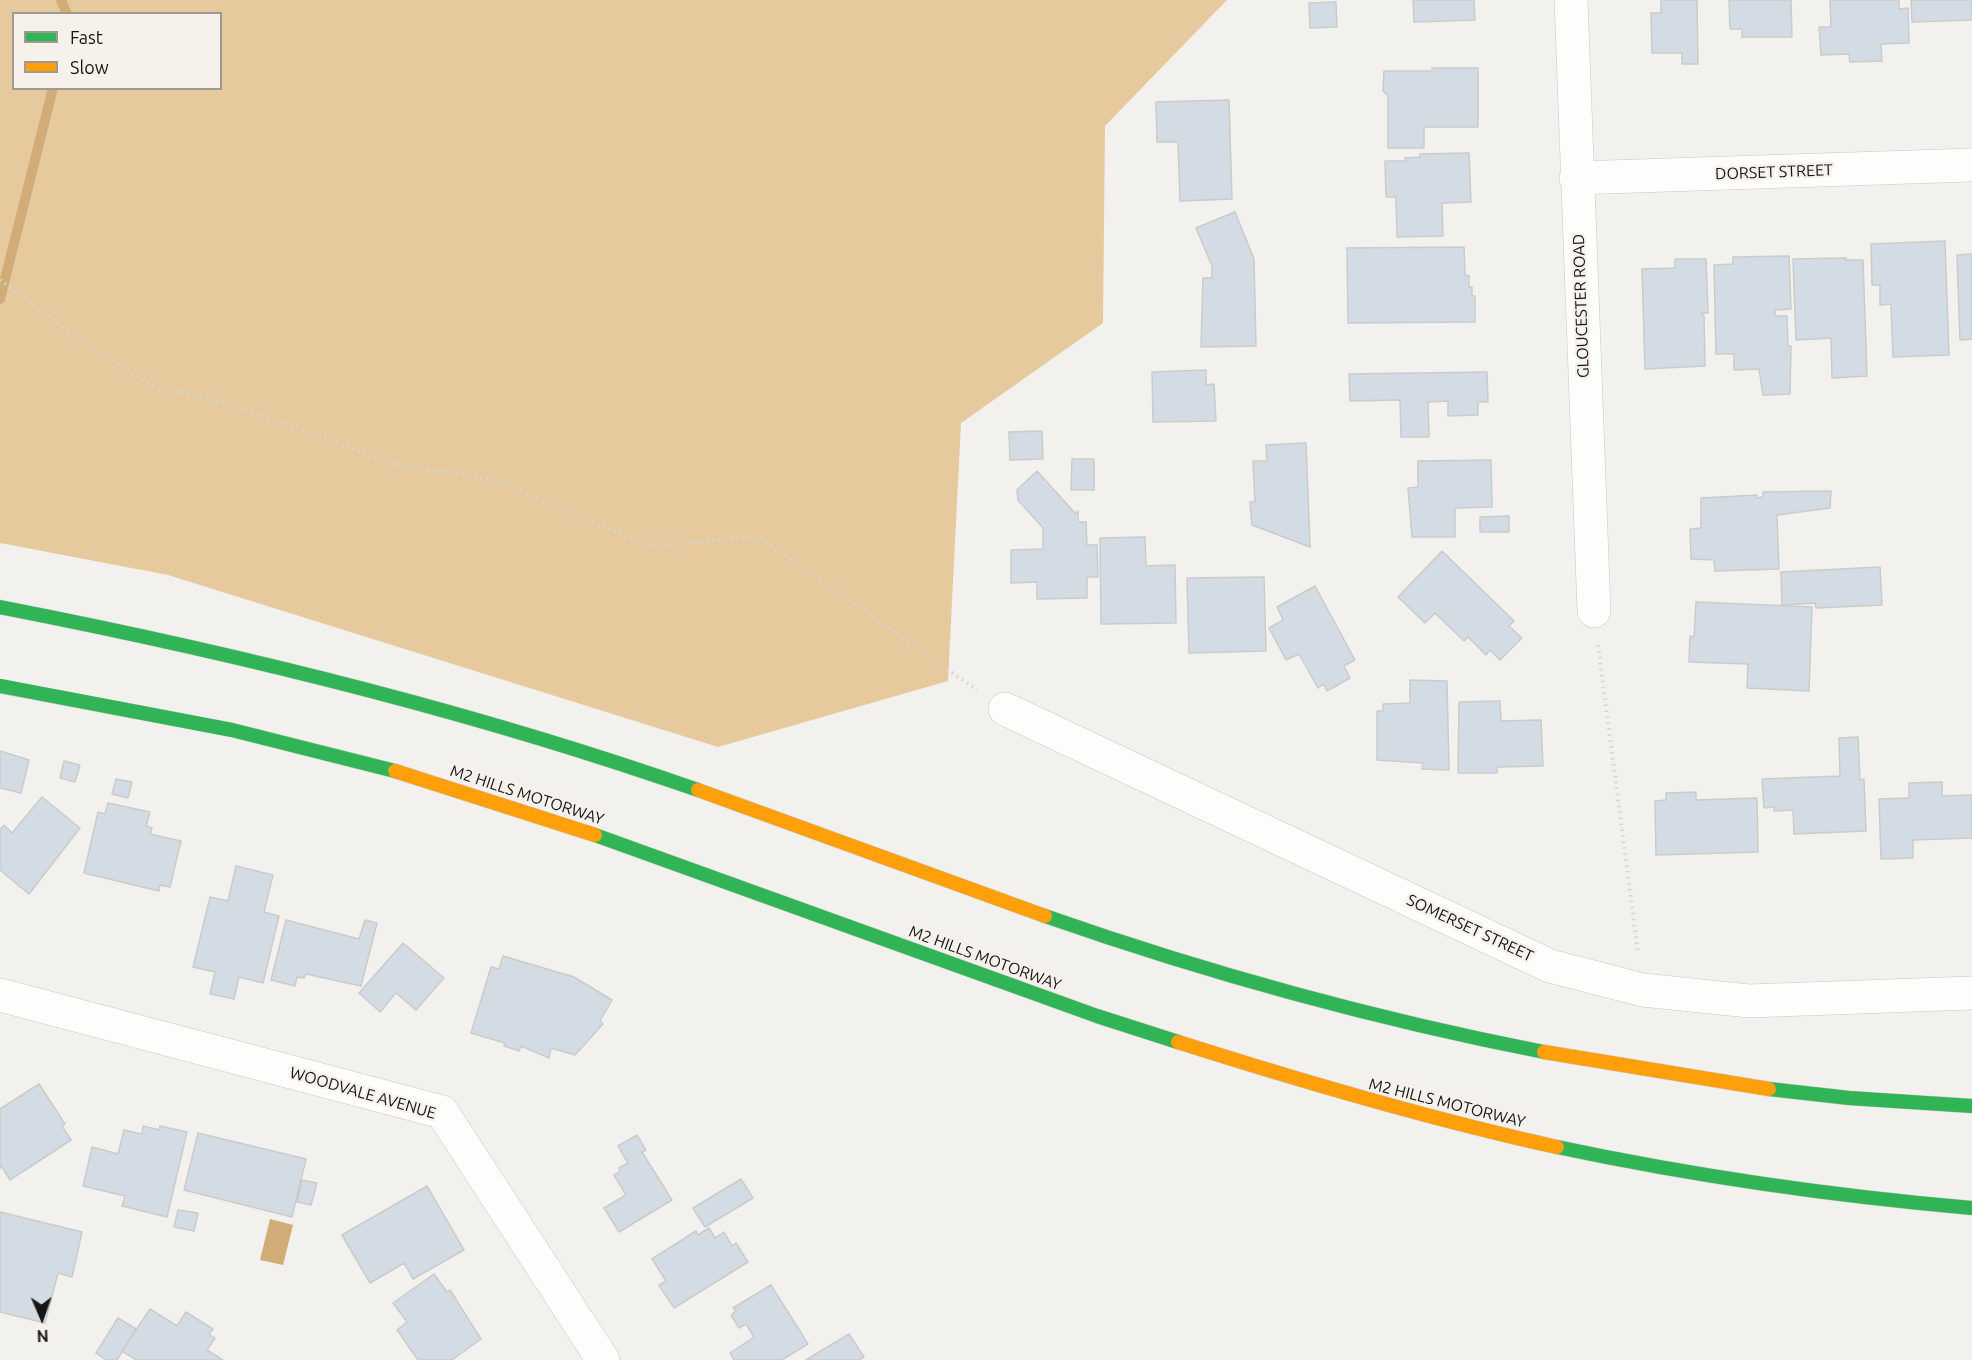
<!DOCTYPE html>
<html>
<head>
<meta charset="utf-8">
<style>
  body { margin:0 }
  #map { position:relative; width:1972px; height:1360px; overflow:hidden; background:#f3f1ee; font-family:Ubuntu,sans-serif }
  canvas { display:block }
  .legend { position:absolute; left:12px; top:12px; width:210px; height:78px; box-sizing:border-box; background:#f6f1eb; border:2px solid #9d9995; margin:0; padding:8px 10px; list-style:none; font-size:18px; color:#181614 }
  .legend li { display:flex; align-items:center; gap:12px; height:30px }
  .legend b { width:30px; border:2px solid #9d9995 }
  .north { position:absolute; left:12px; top:1288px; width:60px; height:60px; -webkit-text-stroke:4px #f6f1eb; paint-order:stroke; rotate:178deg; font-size:16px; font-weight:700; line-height:24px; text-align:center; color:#181614 }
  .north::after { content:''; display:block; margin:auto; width:21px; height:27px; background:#181614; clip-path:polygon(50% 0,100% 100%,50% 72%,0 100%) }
</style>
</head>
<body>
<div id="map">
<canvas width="1972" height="1360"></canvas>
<ul class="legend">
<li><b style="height:8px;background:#30b455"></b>Fast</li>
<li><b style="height:8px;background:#ff9f0a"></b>Slow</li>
</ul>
<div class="north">N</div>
</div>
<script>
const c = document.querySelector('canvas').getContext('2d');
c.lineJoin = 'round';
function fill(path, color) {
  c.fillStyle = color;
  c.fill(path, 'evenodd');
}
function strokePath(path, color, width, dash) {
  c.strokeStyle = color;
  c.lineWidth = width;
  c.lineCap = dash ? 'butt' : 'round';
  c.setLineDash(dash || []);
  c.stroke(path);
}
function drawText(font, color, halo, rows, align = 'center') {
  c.font = font + ' Ubuntu,sans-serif';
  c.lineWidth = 4.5;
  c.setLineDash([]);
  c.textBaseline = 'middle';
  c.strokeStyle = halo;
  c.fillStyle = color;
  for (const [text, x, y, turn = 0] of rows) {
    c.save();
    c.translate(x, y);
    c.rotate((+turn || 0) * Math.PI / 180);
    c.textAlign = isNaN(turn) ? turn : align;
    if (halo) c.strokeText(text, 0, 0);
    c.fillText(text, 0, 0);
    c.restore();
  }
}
const forest = new Path2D(`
  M0 0H1227L1105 126 1103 323 961 423 948 681 718 747 168 575 0 543ZM14 14H220V88H14Z`);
const water = new Path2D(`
  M270 1219 293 1225 283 1265 260 1260Z`);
const stream = new Path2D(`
  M61 0 67 14
  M0 299 53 88`);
const building = new Path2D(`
  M1413 0H1474L1475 20 1414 22Z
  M1661 0H1697L1698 64H1682V53H1652L1651 13H1661Z
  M1729 0H1791L1792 37H1742V29H1730Z
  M1830 0H1899V9L1908 8 1909 43 1881 44 1882 61 1850 62 1849 54 1821 55 1819 27H1831Z
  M1911 0H1972V20L1912 22Z
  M1336 2 1337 27 1310 28 1309 3Z
  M1432 68H1478V127H1424V148H1388V96L1383 91 1384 71H1432Z
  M1229 100 1232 199 1180 201 1178 142H1157L1156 102Z
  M1469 153 1471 202 1442 203 1443 236 1397 237 1396 197H1386L1385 161H1406L1405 158 1420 157V154Z
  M1235 212 1254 259 1256 346 1201 347 1203 278H1212V266L1196 228Z
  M1945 241 1949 355 1893 357 1891 304 1880 305V285H1872L1871 244Z
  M1464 247 1465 275 1469 276V287H1472V296H1475V322L1348 323 1347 248Z
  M1972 254V339L1960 340 1957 255Z
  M1789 256 1791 309 1775 310V316H1787L1788 346H1791L1790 394 1763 395 1759 369 1734 370V354H1716L1714 265 1733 264V257Z
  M1846 258V260H1863L1867 376 1832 378 1831 338 1796 340 1793 259Z
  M1675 259H1706L1708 313H1701L1704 316 1705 366 1645 369 1642 269 1675 268Z
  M1206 370V385L1214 384 1216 421 1153 422 1152 372Z
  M1487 372 1488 402H1478V415L1448 416V401L1428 402 1429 437H1401L1400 400 1350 401 1349 374Z
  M1042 431 1043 459 1010 460 1009 432Z
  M1306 443 1310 547 1252 525 1250 502H1255L1253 461H1267L1266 445Z
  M1072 459H1094V490H1071Z
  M1491 460 1492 507 1455 508V537H1412L1408 488 1418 487V461Z
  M1037 471 1075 513 1078 511V522H1086L1087 545H1097L1098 577H1087V598L1037 599V582L1011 583V550L1043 549V528L1018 500 1017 490Z
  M1831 491 1830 508 1777 515 1779 569 1715 571 1714 560 1691 559 1690 529 1701 528V498L1757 495V498L1763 497V492Z
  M1509 516V532H1480V517Z
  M1145 537 1146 566 1175 565 1176 623 1101 624 1100 538Z
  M1442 551 1514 621 1509 626 1522 638 1500 660 1490 650 1486 655 1468 637 1464 641 1435 613 1425 623 1398 597Z
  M1880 567 1882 605 1816 608 1815 603 1782 605 1781 572Z
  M1264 577 1266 651 1189 653 1187 578Z
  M1315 586 1355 660 1344 666 1350 678 1327 691 1324 684 1318 688 1299 654 1286 660 1269 628 1283 620 1277 607Z
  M1696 602 1812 607 1809 691 1747 688 1748 664 1689 662 1690 636 1694 637Z
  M1410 680 1447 681 1449 770 1422 769 1423 763 1377 760V711H1383V704L1410 703Z
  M1500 701 1501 721 1541 720 1543 766 1497 767V773H1458L1459 702Z
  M1858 737 1860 780 1864 779 1866 831 1794 834 1793 810 1774 811V807L1764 808 1762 779 1840 776 1839 738Z
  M0 751 29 760 21 793 0 788Z
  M64 761 80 765 75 782 60 778Z
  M116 779 132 782 128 798 112 794Z
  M1942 782V796L1972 795V838L1913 840V858L1881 859 1879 799 1909 798V783Z
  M1696 792V800L1757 798 1758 852 1656 855 1655 801 1666 800V793Z
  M42 797 80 828 29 894 0 870V830L4 825 12 833Z
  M108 803 150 812 146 826 152 828 150 834 181 841 170 887 160 885 159 891 84 873 98 812 105 814Z
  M236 866 273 875 264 912 279 916 263 983 239 977 234 999 210 994 215 972 193 967 210 897 228 901Z
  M286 920 359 939 365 920 377 923 361 986 306 974 304 978 297 977 295 986 271 980Z
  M403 943 444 978 416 1010 396 993 380 1012 359 993Z
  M503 956 574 977 612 1000 600 1021 603 1024 575 1055 551 1048 549 1058 521 1046 519 1051 504 1046 505 1043 471 1033 491 967 499 969Z
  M39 1084 65 1124 62 1126 71 1140 10 1180 2 1167 0 1168V1109Z
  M143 1126 159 1130 160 1126 187 1132 167 1217 122 1206 125 1196 83 1186 92 1147 118 1154 124 1130 142 1134Z
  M198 1133 306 1159 292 1217 184 1190Z
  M637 1135 646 1150 642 1152 672 1200 619 1232 604 1208 626 1195 614 1175 620 1171 619 1168 628 1163 618 1146Z
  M741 1179 753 1198 705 1227 693 1208Z
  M302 1180 317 1183 311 1205 297 1202Z
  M427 1186 464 1250 413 1279 404 1263 370 1283 342 1235Z
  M178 1210 198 1213 194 1231 174 1227Z
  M0 1212 82 1232 72 1277 58 1273 45 1323 0 1312Z
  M709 1228 715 1238 724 1232 732 1246 736 1243 748 1262 674 1308 659 1285 666 1281 652 1259 696 1231 698 1235Z
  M434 1274 447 1292 450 1290 481 1339 452 1360H418L397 1330 407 1322 393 1303Z
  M771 1285 808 1344 782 1360H734L730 1353 754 1337 746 1324 739 1328 731 1315 736 1311 733 1308Z
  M150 1309 177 1326 186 1312 213 1329 209 1334 215 1338 207 1350 223 1360H136L122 1351Z
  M118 1318 136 1329 117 1360H106L96 1353Z
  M849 1334 864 1357 859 1360H806Z`);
const path = new Path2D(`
  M0 280 100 354 158 388 205 397 331 439 383 462 467 475 503 484 650 546 759 537 977 690
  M1598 645 1638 953`);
const street = new Path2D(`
  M1571 0 1594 611
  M1576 178 1972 165
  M1005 709 1550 966 1643 990 1749 1001 1972 993
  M0 995 442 1112 603 1360`);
const fast = new Path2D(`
  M0 607C237 653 470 710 698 790
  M0 686 232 730 395 771
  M595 835 1097 1016 1178 1042
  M1045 916C1208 973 1375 1019 1544 1052
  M1769 1089 1849 1098 1972 1106
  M1557 1147C1694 1176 1833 1196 1972 1208`);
const slow = new Path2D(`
  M395 771 595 835
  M698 790 1045 916
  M1178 1042C1304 1082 1429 1119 1557 1147
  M1544 1052 1769 1089`);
const streetNames = [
  ["DORSET STREET",1774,172,-2],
  ["GLOUCESTER ROAD",1581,306,-92],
  ["M2 HILLS MOTORWAY",527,795,18],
  ["SOMERSET STREET",1470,928,25],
  ["M2 HILLS MOTORWAY",985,958,20],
  ["WOODVALE AVENUE",363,1093,16],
  ["M2 HILLS MOTORWAY",1447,1103,14]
];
fill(forest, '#e7c99e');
fill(water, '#d2ac76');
strokePath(stream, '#d2ac76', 10);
fill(building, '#d3dce4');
strokePath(building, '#cbcbcb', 1.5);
strokePath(street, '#cac8c5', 34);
strokePath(fast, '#cac8c5', 15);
strokePath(slow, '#cac8c5', 15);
strokePath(path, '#d5d5d4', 4, [1.5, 4.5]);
strokePath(street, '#fdfdfc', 33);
strokePath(fast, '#30b455', 14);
strokePath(slow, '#ff9f0a', 14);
drawText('16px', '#181614', '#f6f1eb', streetNames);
</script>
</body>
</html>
